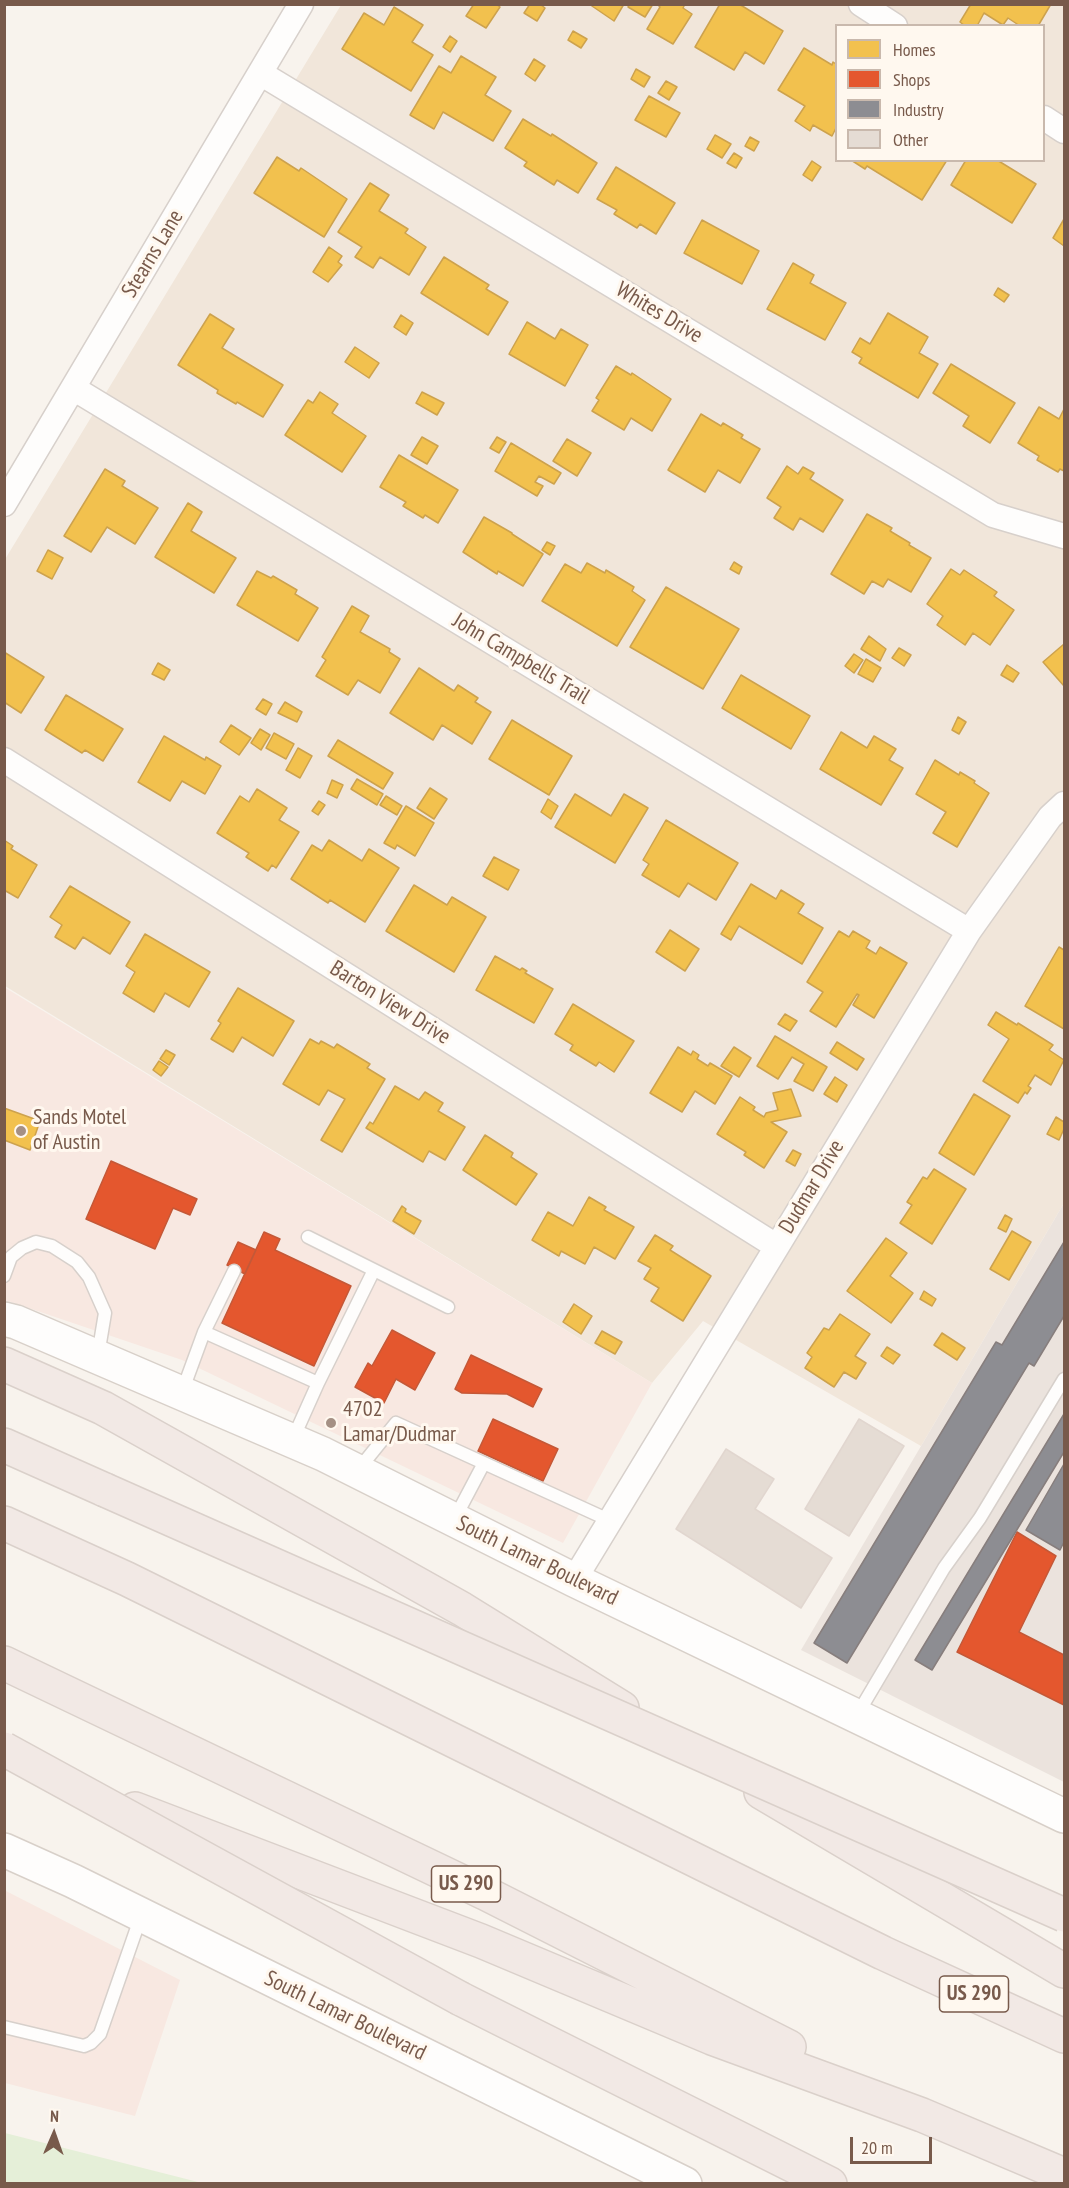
<!DOCTYPE html>
<html>
<head>
<meta charset="utf-8">
<style>
  body { margin:0 }
  #map { position:relative; width:1069px; height:2188px; overflow:hidden; background:#f8f3ed; font-family:"PT Sans Narrow",sans-serif }
  canvas { display:block }
  .frame { position:absolute; inset:0; border:6px solid #785a4b; pointer-events:none }
  .legend { position:absolute; left:835px; top:24px; width:210px; height:138px; box-sizing:border-box; background:#fff8ef; border:2px solid #c9b9ad; margin:0; padding:8px 10px; list-style:none; font-size:18px; color:#785a4b }
  .legend li { display:flex; align-items:center; gap:12px; height:30px }
  .legend b { width:30px; border:2px solid #c9b9ad }
  .north { position:absolute; left:24px; top:2104px; width:60px; height:60px; -webkit-text-stroke:4px #fff8ef; paint-order:stroke; rotate:2deg; font-size:16px; font-weight:700; line-height:24px; text-align:center; color:#785a4b }
  .north::after { content:''; display:block; margin:auto; width:21px; height:27px; background:#785a4b; clip-path:polygon(50% 0,100% 100%,50% 72%,0 100%) }
  .scale { position:absolute; left:850px; top:2137px; width:82px; height:27px; box-sizing:border-box; border:3px solid #785a4b; border-top:0; padding-left:8px; font-size:18px; line-height:21px; white-space:nowrap; color:#785a4b; -webkit-text-stroke:4px #fff8ef; paint-order:stroke }
</style>
</head>
<body>
<div id="map">
<canvas width="1069" height="2188"></canvas>
<div class="frame"></div>
<ul class="legend">
<li><b style="height:16px;background:#f2c14e"></b>Homes</li>
<li><b style="height:16px;background:#e4572e"></b>Shops</li>
<li><b style="height:16px;background:#8d8d92"></b>Industry</li>
<li><b style="height:16px;background:#e5dcd4"></b>Other</li>
</ul>
<div class="north">N</div>
<div class="scale">20 m</div>
</div>
<script>
const c = document.querySelector('canvas').getContext('2d');
c.lineJoin = 'round';
function fill(path, color) {
  c.fillStyle = color;
  c.fill(path, 'evenodd');
}
function strokePath(path, color, width, dash) {
  c.strokeStyle = color;
  c.lineWidth = width;
  c.lineCap = dash ? 'butt' : 'round';
  c.setLineDash(dash || []);
  c.stroke(path);
}
function drawText(font, color, halo, rows, align = 'center') {
  c.font = font + ' "PT Sans Narrow",sans-serif';
  c.lineWidth = 6;
  c.setLineDash([]);
  c.textBaseline = 'middle';
  c.strokeStyle = halo;
  c.fillStyle = color;
  for (const [text, x, y, turn = 0] of rows) {
    c.save();
    c.translate(x, y);
    c.rotate((+turn || 0) * Math.PI / 180);
    c.textAlign = isNaN(turn) ? turn : align;
    if (halo) c.strokeText(text, 0, 0);
    c.fillText(text, 0, 0);
    c.restore();
  }
}
const residential = new Path2D(`
  M341 5H1064V1203L921 1446 703 1321 652 1383 5 986 4 561ZM836 26H1044V160H836Z`);
const commercial = new Path2D(`
  M4 987 652 1383 563 1543 182 1360 5 1300Z
  M4 1890 180 1980 135 2116 5 2083Z`);
const industrial = new Path2D(`
  M1064 1203V1782L801 1650Z`);
const green = new Path2D(`
  M4 2133H5L202 2183H5Z`);
const homes = new Path2D(`
  M474 4H496L500 7 486 28 466 16Z
  M530 4H540L545 8 537 21 524 13Z
  M589 4H624L614 21Z
  M630 4H653L645 17 628 7Z
  M657 4H685L683 8 692 14 673 44 647 29 660 7Z
  M720 4H739L783 31 764 64 745 52 734 70 695 47Z
  M971 4H1051L1038 26H1020L1008 18 1003 25 984 13 977 26H965L960 22Z
  M394 7 423 25 412 42 433 55 411 91 342 49 364 13 384 25Z
  M573 31 587 39 581 48 568 40Z
  M450 36 457 41 450 52 443 47Z
  M804 48 832 65 833 62 836 64V128L832 136 813 125 810 131 795 121 805 106 778 90Z
  M461 56 496 77 485 95 511 111 493 141 443 112 434 129 410 115 439 66 451 73Z
  M534 59 545 66 535 81 525 74Z
  M636 69 650 77 644 87 631 79Z
  M666 81 677 87 669 100 658 93Z
  M649 96 680 113 666 137 635 120Z
  M523 119 551 136 552 134 597 163 578 193 557 180 554 185 524 166 527 162 505 148Z
  M715 135 731 144 722 158 707 149Z
  M750 137 759 142 754 151 745 146Z
  M734 153 742 158 736 168 727 163Z
  M277 157 299 171 301 168 347 199 324 237 254 193Z
  M851 160H947L922 200 867 166 865 169Z
  M966 160H997L1036 184 1012 223 951 185Z
  M812 161 821 167 812 181 803 175Z
  M616 167 675 203 656 234 640 224 637 228 614 214 617 210 597 199Z
  M370 183 389 195 379 211 408 229 405 233 426 247 409 275 380 257 373 268 355 257 362 247 338 232Z
  M1064 219V246L1053 238Z
  M702 220 759 251 742 284 684 253Z
  M329 247 342 256 338 262 342 265 328 282 313 272Z
  M444 257 489 285 486 289 508 302 488 335 421 293Z
  M793 263 814 275 810 283 846 303 825 340 767 309Z
  M998 288 1009 295 1004 302 994 295Z
  M888 313 928 337 919 353 938 364 918 398 859 363 862 358 852 352 860 338 870 344Z
  M210 314 234 329 222 348 283 385 263 417 237 402 236 404 217 393 218 390 178 365Z
  M401 315 413 323 406 335 394 327Z
  M527 322 555 339 561 329 588 345 565 386 509 354Z
  M355 347 379 363 369 378 345 362Z
  M951 364 1015 403 990 443 963 426 969 416 933 393Z
  M616 366 631 375 632 373 671 399 652 431 631 418 624 430 592 411 599 400 596 398Z
  M320 392 338 404 332 413 366 436 342 472 285 435 308 400 313 403Z
  M422 392 444 403 437 415 416 403Z
  M1039 407 1059 419 1064 409V471L1060 469 1058 472 1037 460 1039 456 1018 443Z
  M701 414 721 426 723 423 743 435 741 438 760 449 740 483 718 470 705 492 668 470Z
  M422 437 438 446 427 464 411 455Z
  M497 437 506 442 499 453 490 448Z
  M567 439 591 453 577 476 553 461Z
  M511 443 561 473 554 484 539 476 535 482 543 486 537 496 495 471Z
  M399 455 458 490 438 523 425 515 423 518 403 506 406 502 380 487Z
  M787 466 798 474 803 467 814 473 810 479 843 500 823 532 800 518 793 530 774 518 781 507 767 498Z
  M105 469 125 481 122 486 158 508 135 544 107 527 91 552 64 536Z
  M188 503 202 512 191 531 236 558 214 593 155 557Z
  M867 514 892 528 890 531 910 543 909 545 931 558 911 592 888 579 883 587 872 581 864 594 831 574Z
  M484 517 512 533V534L543 554 523 586 498 571 497 574 463 552Z
  M547 542 555 546 550 555 542 550Z
  M48 550 63 558 52 579 37 571Z
  M734 562 742 567 739 574 730 569Z
  M587 563 605 573 606 570 634 587 632 591 645 600 617 646 542 601 565 564 581 573Z
  M951 569 960 575 964 570 997 592 994 596 1014 610 990 645 973 633 965 645 937 625 943 616 927 604Z
  M257 571 271 578 273 576 297 590 295 594 318 608 298 641 237 605Z
  M666 587 739 629 703 689 630 647Z
  M352 606 369 616 360 632 390 649 389 652 400 659 380 693 358 680 348 695 316 676 326 660 322 657Z
  M869 636 886 649 880 661 861 649Z
  M1064 644V686L1043 662Z
  M899 648 911 655 904 666 892 658Z
  M4 652 44 677 21 713 4 702Z
  M854 654 863 660 854 673 845 666Z
  M866 659 881 668 873 682 858 674Z
  M158 663 170 670 164 680 152 674Z
  M1007 665 1019 673 1013 682 1001 675Z
  M419 668 454 691 458 685 478 698 475 702 491 712 472 744 442 725 433 740 390 713Z
  M741 675 810 716 791 749 722 708Z
  M66 695 123 729 103 761 85 750 82 753 45 730Z
  M263 699 272 704 266 715 256 709Z
  M285 702 302 712 297 722 278 713Z
  M958 717 966 722 959 734 952 730Z
  M512 720 572 756 549 795 489 759Z
  M231 725 251 738 239 755 220 742Z
  M260 729 270 735 261 750 251 743Z
  M841 732 867 748 874 736 896 749 889 760 903 768 881 805 820 769Z
  M274 733 294 744 286 759 266 748Z
  M164 736 205 760 206 757 221 766 205 794 182 781 170 801 138 782Z
  M338 740 393 773 383 789 328 756Z
  M298 748 312 756 300 778 286 770Z
  M935 760 959 775 960 772 975 781 974 783 989 793 957 847 933 833 946 812 916 794Z
  M357 779 383 794 377 805 351 789Z
  M332 780 343 785 337 798 327 793Z
  M430 788 447 799 434 819 417 808Z
  M257 789 287 808 279 820 299 832 276 868 272 865 268 871 246 857 249 853 217 833 240 796 249 802Z
  M575 794 611 816 624 794 648 808 615 863 555 827Z
  M386 796 402 806 397 815 380 805Z
  M548 799 558 806 551 819 541 812Z
  M319 801 325 805 318 815 312 811Z
  M406 806 434 823 415 856 397 845 395 849 384 843Z
  M666 820 738 863 716 900 688 883 679 897 642 875 649 864 643 860Z
  M4 840 13 846 11 849 37 865 18 898 4 890Z
  M329 840 362 861 369 849 399 868 365 922 330 900 328 903 291 879 312 845 322 851Z
  M494 857 519 870 508 890 483 876Z
  M751 884 776 899 781 890 804 904 798 913 823 928 802 964 739 926 731 940 721 934Z
  M414 885 447 905 452 897 486 917 454 972 386 931Z
  M70 886 130 922 110 954 83 937 75 949 55 937 62 925 50 917Z
  M670 930 699 949 685 971 656 952Z
  M839 931 849 937 853 931 870 941 866 948 876 954 880 947 907 963 874 1018 853 1005 859 995 857 994 836 1027 810 1011 823 992 807 982Z
  M145 934 210 972 189 1007 165 993 154 1012 123 993 135 972 126 966Z
  M1059 947 1064 950V1029L1025 1006Z
  M495 956 520 970 522 968 527 971 525 973 553 989 534 1023 476 990Z
  M238 988 294 1021 273 1056 242 1037 233 1052 211 1039 221 1023 218 1021Z
  M573 1004 634 1041 614 1072 599 1062 596 1066 570 1050 573 1045 555 1034Z
  M996 1012 1017 1025 1018 1023 1053 1045 1049 1050 1064 1060 1051 1085 1035 1075 1028 1086 1031 1088 1027 1094 1025 1092 1018 1103 983 1081 1009 1039 988 1025Z
  M785 1014 797 1021 790 1031 778 1024Z
  M775 1036 827 1067 813 1091 794 1081 804 1064 792 1057 778 1079 757 1066Z
  M310 1039 319 1044 321 1041 334 1048 337 1044 370 1064 367 1068 385 1079 342 1152 321 1140 345 1099 328 1090 319 1105 283 1084Z
  M837 1042 864 1059 857 1070 830 1053Z
  M678 1047 691 1055 693 1051 699 1055 697 1059 708 1066 710 1063 732 1076 715 1104 695 1091 682 1112 650 1093Z
  M734 1047 751 1058 739 1077 721 1066Z
  M166 1050 175 1055 169 1065 160 1059Z
  M159 1061 168 1067 161 1076 153 1070Z
  M835 1077 847 1085 837 1102 824 1094Z
  M395 1086 419 1100 425 1092 443 1103 438 1111 465 1127 445 1160 429 1151 423 1162 366 1128 370 1122 373 1124Z
  M791 1089 801 1116 771 1122 787 1132 764 1168 744 1155 746 1152 717 1134 740 1097 755 1107 753 1110 764 1117 766 1113 778 1110 773 1093Z
  M974 1094 1010 1116 974 1175 939 1153Z
  M4 1108 40 1121 30 1150 4 1140Z
  M1056 1117 1064 1122V1129L1059 1140 1047 1134Z
  M485 1135 513 1153 511 1157 537 1174 516 1205 463 1170Z
  M793 1150 801 1154 795 1166 786 1161Z
  M934 1169 966 1189 932 1244 900 1223 912 1205 907 1202 923 1177 927 1179Z
  M589 1197 606 1207 604 1210 634 1227 615 1259 594 1247 585 1264 561 1251 559 1256 532 1240 548 1212 573 1226Z
  M402 1206 406 1209 405 1212 421 1221 414 1234 393 1221Z
  M1005 1215 1012 1219 1006 1232 998 1228Z
  M1012 1231 1031 1242 1009 1280 990 1269Z
  M655 1235 673 1246 670 1250 711 1276 683 1321 651 1301 659 1288 644 1279 651 1268 638 1261Z
  M886 1238 907 1253 890 1276 913 1293 891 1323 847 1291Z
  M924 1291 936 1299 932 1306 920 1299Z
  M574 1304 592 1316 581 1334 563 1322Z
  M840 1314 870 1334 855 1356 866 1363 856 1379 844 1372 834 1387 805 1368 812 1357 807 1353 824 1328 829 1330Z
  M602 1331 622 1342 615 1354 595 1343Z
  M942 1333 965 1348 957 1360 934 1345Z
  M887 1347 900 1355 893 1364 881 1356Z`);
const shops = new Path2D(`
  M111 1161 197 1199 190 1215 173 1208 155 1249 86 1219Z
  M264 1232 280 1239 275 1250 351 1286 314 1366 222 1323Z
  M238 1242 256 1250 245 1274 227 1265Z
  M392 1330 435 1353 415 1390 396 1379 384 1403 355 1387 368 1363 372 1366Z
  M471 1355 542 1389 533 1407 507 1394 462 1393 455 1389Z
  M493 1419 558 1449 543 1481 478 1451Z
  M1017 1532 1056 1556 1019 1632 1064 1655V1705L957 1652Z`);
const industry = new Path2D(`
  M1064 1242V1316L1034 1366 1029 1363 847 1663 814 1643 996 1342 1002 1345Z
  M1064 1414V1452L932 1670 915 1660Z
  M1064 1464V1542L1060 1550 1026 1530Z`);
const building = new Path2D(`
  M859 1419 904 1446 849 1536 805 1509Z
  M726 1449 774 1479 755 1509 832 1558 801 1608 676 1529Z`);
const lane = new Path2D(`
  M308 1237 374 1270 318 1383
  M374 1270 448 1307
  M4 1276 11 1257 22 1248 36 1242 52 1246 77 1262 89 1277 105 1313 98 1355
  M204 1332 234 1271
  M182 1392 204 1332 318 1383 292 1441
  M358 1470 396 1423 611 1521
  M455 1518 484 1463
  M857 1715 944 1568 980 1518 1064 1379
  M4 2027 84 2046 91 2043 100 2034 141 1916`);
const street = new Path2D(`
  M861 4 895 26
  M260 73 993 515 1064 536
  M1044 118 1064 131
  M73 388 969 931
  M4 504 301 4
  M4 760 776 1246
  M574 1580 969 931 1050 817 1064 804`);
const secondary = new Path2D(`
  M4 1319 16 1322 323 1454 574 1580 1064 1816
  M4 1850 73 1881 685 2184`);
const highway = new Path2D(`
  M4 1364 103 1408 462 1609 622 1708
  M4 1445 105 1490
  M4 1523 127 1579 883 1953 1064 2036
  M4 1663 485 1893 789 2047
  M761 1792 1064 1971
  M135 1809 481 1941 712 2038 922 2115 1064 2175
  M461 1999 830 2184`);
const highwayBridge = new Path2D(`
  M105 1490 1064 1915
  M4 1749 461 1999`);
const markers = [
  [21,1131,6,"#a59084"],
  [331,1423,6,"#a59084"]
];
const shields = [
  [466,1884,69],
  [974,1994,69]
];
const shieldNames = [
  ["US 290",466,1884],
  ["US 290",974,1994]
];
const streetNames = [
  ["Stearns Lane",153,254,-59],
  ["Whites Drive",659,313,31],
  ["John Campbells Trail",521,659,31],
  ["Barton View Drive",390,1003,32],
  ["Dudmar Drive",812,1187,-59],
  ["South Lamar Boulevard",537,1561,26],
  ["South Lamar Boulevard",345,2016,26]
];
const poiNames = [
  ["Sands Motel",33,1118],
  ["of Austin",33,1143],
  ["4702",343,1410],
  ["Lamar/Dudmar",343,1435]
];
fill(residential, '#f1e6da');
fill(commercial, '#f8e8e1');
fill(industrial, '#ebe3dd');
fill(green, '#e5efd8');
fill(homes, '#f2c14e');
strokePath(homes, '#cda24d', 1.5);
fill(shops, '#e4572e');
strokePath(shops, '#c45837', 1.5);
fill(industry, '#8d8d92');
strokePath(industry, '#877e7d', 1.5);
fill(building, '#e5dcd4');
strokePath(building, '#e1d6cf', 1.5);
strokePath(lane, '#d7d0cb', 15);
strokePath(street, '#d7d0cb', 27);
strokePath(secondary, '#d8d0c9', 36);
strokePath(highway, '#dad0ca', 36);
strokePath(lane, '#fefdfc', 12);
strokePath(street, '#fefdfc', 24);
strokePath(secondary, '#fefdfc', 33);
strokePath(highway, '#f2e9e5', 33);
strokePath(highwayBridge, '#dad0ca', 36, []);
strokePath(highwayBridge, '#f2e9e5', 33);
for (const [x, y, r, color] of markers) {
  const dot = new Path2D();
  dot.arc(x, y, r, 0, 2 * Math.PI);
  c.fillStyle = color;
  c.fill(dot);
  strokePath(dot, '#fff8ef', 2);
}
for (const [x, y, w] of shields) {
  const box = new Path2D();
  box.roundRect(x - w / 2, y - 18, w, 36, 4.5);
  c.fillStyle = '#fff8ef';
  c.fill(box);
  strokePath(box, '#785a4b', 1.5);
}
drawText('bold 21px', '#785a4b', null, shieldNames);
drawText('22px', '#785a4b', '#fff8ef', streetNames);
drawText('22px', '#785a4b', '#fff8ef', poiNames, 'left');
</script>
</body>
</html>
